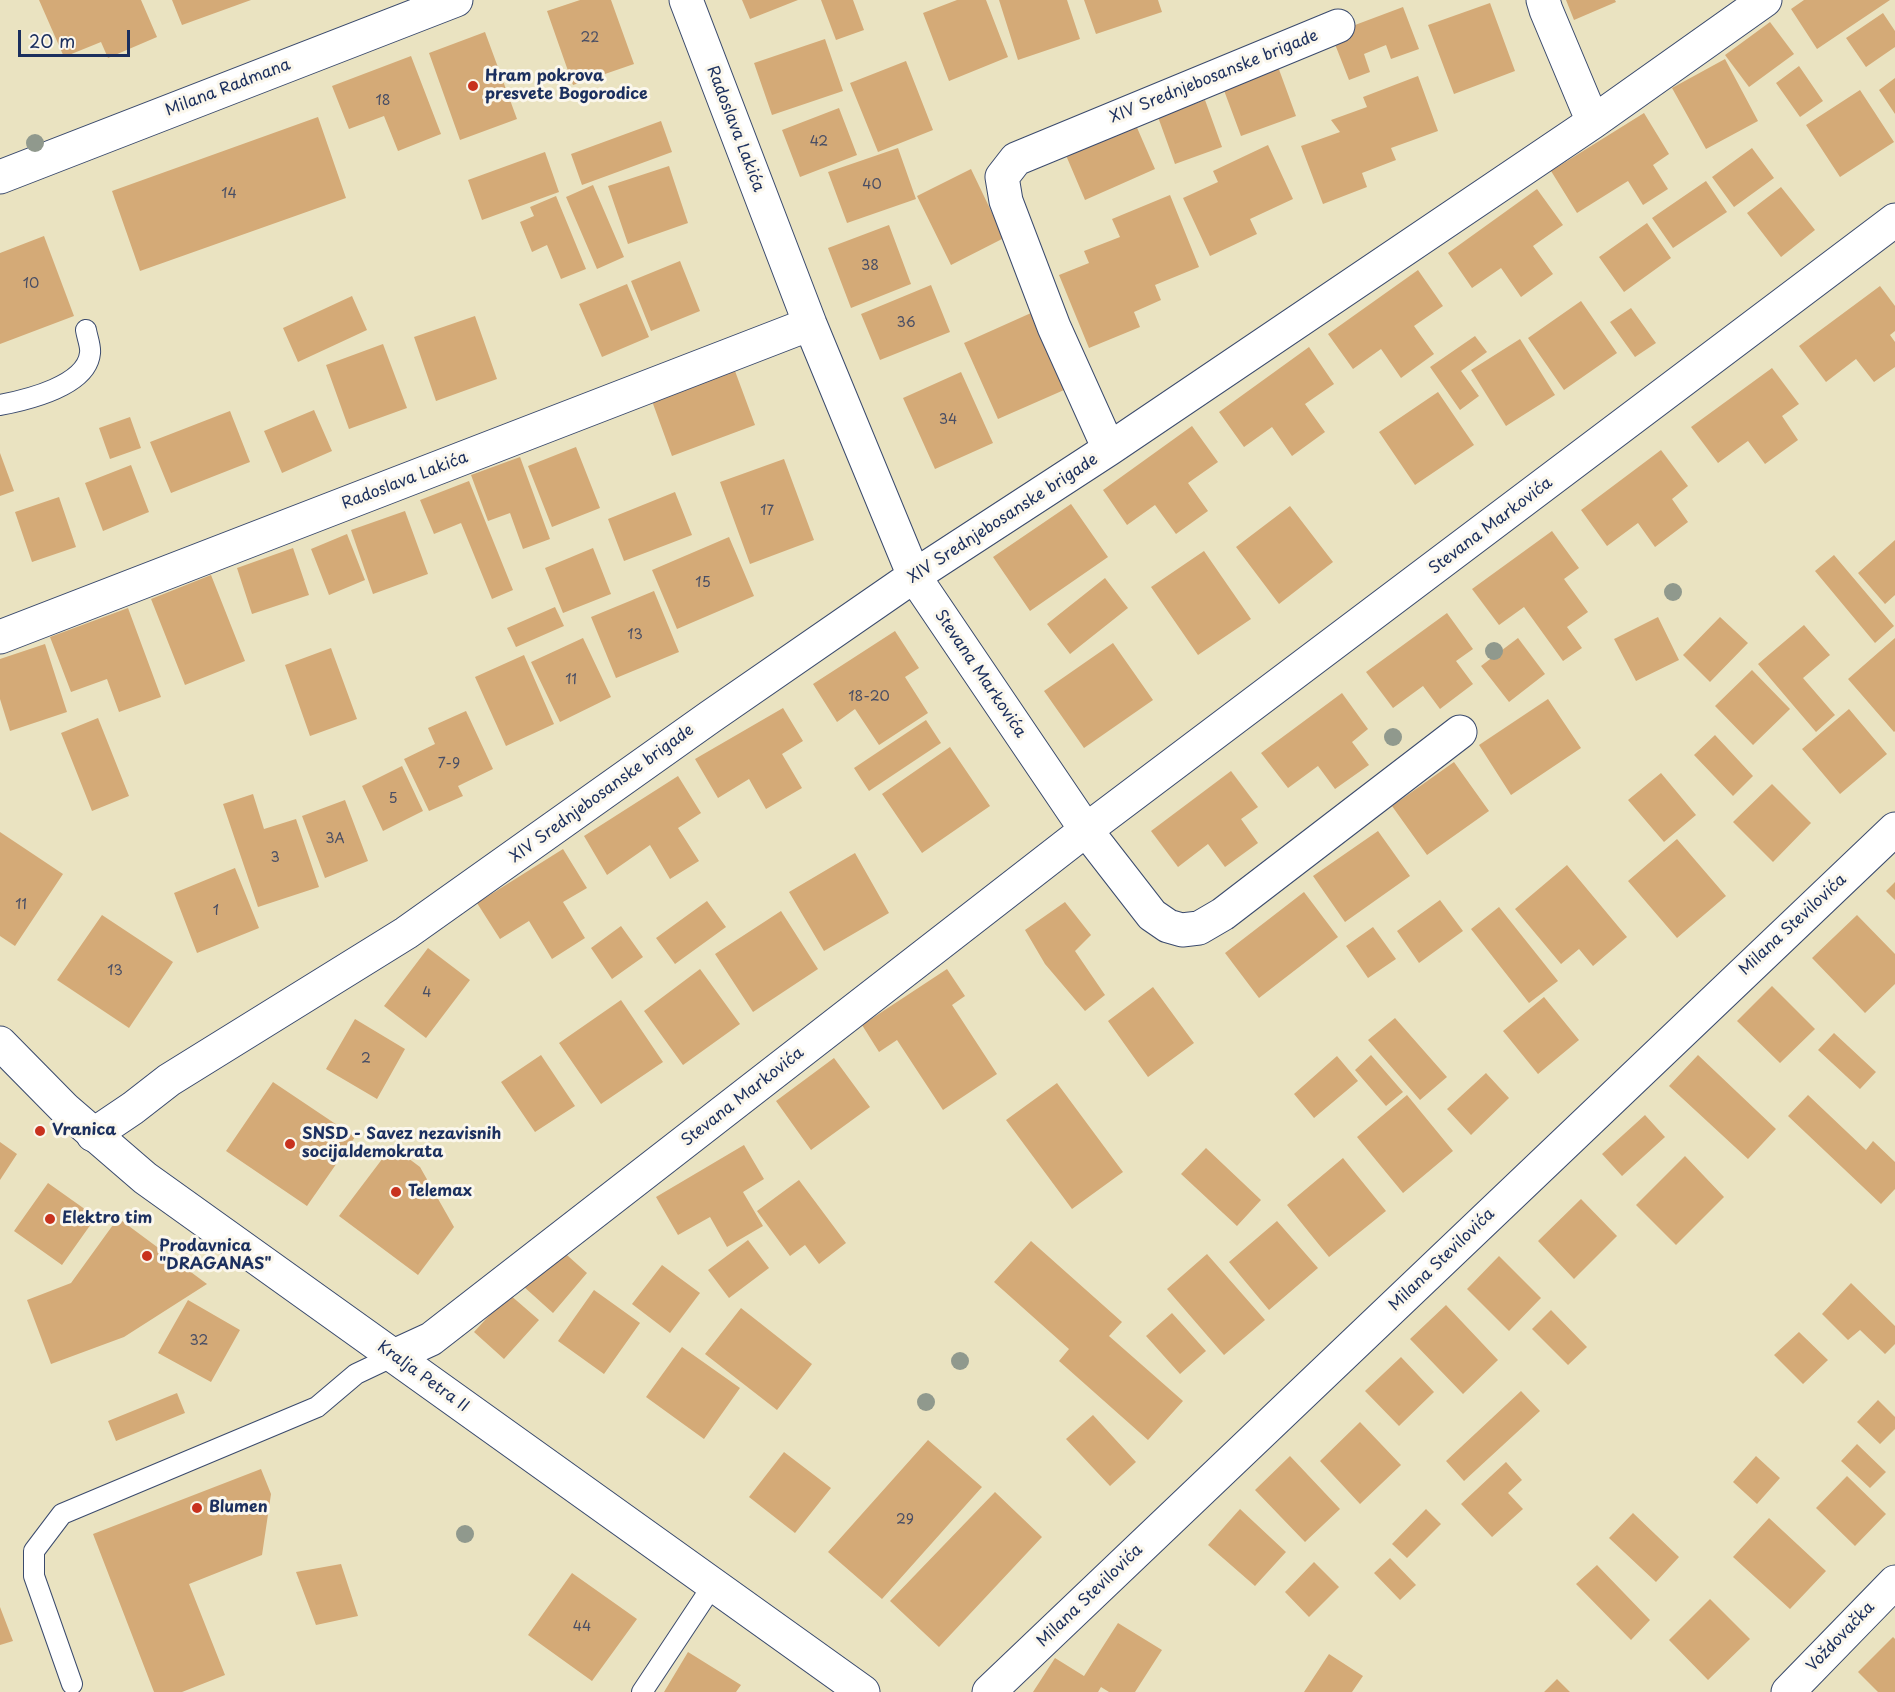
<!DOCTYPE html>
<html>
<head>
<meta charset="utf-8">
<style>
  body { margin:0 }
  #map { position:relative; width:1895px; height:1692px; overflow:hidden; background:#eae3c1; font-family:"Playpen Sans",sans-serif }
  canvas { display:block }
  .scale { position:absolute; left:18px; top:30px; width:112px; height:27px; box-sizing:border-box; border:3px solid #1b2f5e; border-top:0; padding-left:8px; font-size:18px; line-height:21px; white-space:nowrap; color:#1b2f5e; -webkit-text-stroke:4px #fbf7ec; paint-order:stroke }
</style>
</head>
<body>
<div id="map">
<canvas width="1895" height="1692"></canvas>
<div class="scale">20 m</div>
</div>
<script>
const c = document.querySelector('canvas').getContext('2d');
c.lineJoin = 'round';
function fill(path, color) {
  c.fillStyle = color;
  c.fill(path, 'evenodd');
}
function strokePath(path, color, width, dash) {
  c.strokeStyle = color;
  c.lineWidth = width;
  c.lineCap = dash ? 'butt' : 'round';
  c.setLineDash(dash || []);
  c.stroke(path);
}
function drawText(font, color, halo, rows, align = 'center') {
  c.font = font + ' "Playpen Sans",sans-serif';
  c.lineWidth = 6;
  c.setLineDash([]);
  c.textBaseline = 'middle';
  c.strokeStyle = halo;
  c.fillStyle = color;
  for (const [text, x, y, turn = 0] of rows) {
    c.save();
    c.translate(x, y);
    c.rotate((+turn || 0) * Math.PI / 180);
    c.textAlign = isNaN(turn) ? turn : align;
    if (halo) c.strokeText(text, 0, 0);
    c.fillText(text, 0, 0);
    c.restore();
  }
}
const building = new Path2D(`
  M39 0H141L157 37 108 58 101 42 64 57Z
  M172 0H251L182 25Z
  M580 0H611L634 64 573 85 547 11Z
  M742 0H798L750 19Z
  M821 0H853L864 30 836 40Z
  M957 0H986L1008 57 949 81 923 13Z
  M999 0H1067L1080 39 1018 60Z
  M1084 0H1158L1162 12 1096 34Z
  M1566 0H1615L1616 2 1574 20Z
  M1804 0H1890L1817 49 1791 9Z
  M1490 3 1515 71 1454 94 1428 25Z
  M1403 7 1419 49 1391 59 1386 45 1364 54 1370 72 1349 80 1331 34Z
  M1883 13 1895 31V47L1866 67 1846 38Z
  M1770 22 1794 54 1749 87 1725 55Z
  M485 32 517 119 460 140 429 53Z
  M825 39 843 91 772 115 754 63Z
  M411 56 441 134 398 151 384 116 349 129 332 86Z
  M1725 59 1758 121 1706 149 1672 88Z
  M906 61 933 130 878 152 850 83Z
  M1277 64 1296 116 1241 136 1222 85Z
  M1799 66 1823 101 1800 117 1776 83Z
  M1418 76 1438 131 1391 148 1396 160 1362 173 1367 187 1323 204 1301 146 1340 132 1331 120 1367 107 1363 97Z
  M1895 78V114L1879 90Z
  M1860 90 1894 142 1840 177 1806 125Z
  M1205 100 1222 147 1175 164 1158 117Z
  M839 108 857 155 800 177 782 130Z
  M1644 113 1669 154 1653 165 1668 189 1643 205 1628 181 1577 213 1551 171Z
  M318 117 346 198 140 271 112 191Z
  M661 121 672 152 582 185 571 154Z
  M1135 123 1155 169 1085 200 1065 153Z
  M1268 145 1293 199 1250 219 1257 234 1210 256 1183 198 1218 182 1213 171Z
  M898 148 916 199 847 223 828 172Z
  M1752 148 1774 178 1734 207 1712 177Z
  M545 152 559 192 482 220 468 180Z
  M669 166 688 223 628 244 608 186Z
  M971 169 1004 238 951 265 917 196Z
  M1706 181 1727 212 1673 248 1652 218Z
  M593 185 624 257 597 269 566 197Z
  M1781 187 1815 230 1781 257 1747 213Z
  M1537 189 1563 225 1533 246 1553 274 1521 297 1501 268 1472 288 1448 253Z
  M1170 195 1199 267 1155 285 1161 300 1134 312 1140 327 1089 348 1059 275 1089 263 1084 251 1120 237 1112 219Z
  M556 196 586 269 561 279 547 245 532 252 520 222 534 216 530 207Z
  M1647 223 1671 258 1624 292 1599 257Z
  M889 225 911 284 851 308 828 248Z
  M44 236 74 316 0 344V253Z
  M680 261 700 311 651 331 631 281Z
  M1418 270 1443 306 1414 326 1434 354 1401 378 1381 349 1353 369 1328 334Z
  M627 284 649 337 602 357 579 304Z
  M931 285 950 332 880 360 861 314Z
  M1880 286 1895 306V331L1890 335 1895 342V367L1874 382 1856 359 1826 382 1799 346Z
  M352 296 367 330 298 362 283 328Z
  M1581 301 1617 353 1564 390 1528 338Z
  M1631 308 1656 343 1635 357 1610 322Z
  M1031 313 1064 390 998 419 964 343Z
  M475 316 497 379 436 401 414 337Z
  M1475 336 1487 352 1461 371 1479 396 1460 410 1430 367Z
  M1520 339 1555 395 1506 426 1471 370Z
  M383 344 407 408 349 429 326 365Z
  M1309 347 1334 384 1305 404 1325 432 1292 456 1272 427 1244 447 1219 412Z
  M1772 368 1799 404 1782 416 1798 440 1765 464 1748 441 1718 463 1691 427Z
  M735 371 755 425 672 456 652 401Z
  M961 372 993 443 935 469 903 398Z
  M1438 392 1474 445 1415 485 1379 432Z
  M314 410 332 451 282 473 264 431Z
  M230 411 250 462 171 493 150 442Z
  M130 417 141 448 110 459 99 428Z
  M1192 426 1218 462 1188 483 1208 511 1176 534 1155 505 1127 525 1103 490Z
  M576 447 600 508 552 527 528 466Z
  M1661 450 1688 486 1672 499 1688 522 1655 547 1638 523 1607 546 1581 510Z
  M0 453 14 491 0 496Z
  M520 457 550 539 523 549 510 513 488 521 471 475Z
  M784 459 814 540 750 564 720 482Z
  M131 465 149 512 103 531 85 483Z
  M469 481 513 590 492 599 461 523 434 534 420 500Z
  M675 492 692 535 624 561 608 519Z
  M59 497 76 547 32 562 15 512Z
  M1071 504 1108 557 1030 611 993 557Z
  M1290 506 1333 562 1279 604 1236 547Z
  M405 511 428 574 373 594 351 530Z
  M1552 531 1579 568 1564 579 1588 612 1567 627 1582 648 1563 661 1524 607 1499 625 1472 589Z
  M347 534 365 580 329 595 311 549Z
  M729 537 754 596 677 629 652 570Z
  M1895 540V595L1885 604 1858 573Z
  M293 548 309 595 252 614 237 568Z
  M593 548 611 594 563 613 545 568Z
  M1204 551 1251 619 1198 655 1151 587Z
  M1834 555 1894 626 1875 643 1815 571Z
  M211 575 245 661 185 685 151 599Z
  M1105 578 1128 608 1070 654 1047 624Z
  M654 591 679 652 616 678 591 617Z
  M555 607 564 626 516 647 507 628Z
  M128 608 161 697 119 712 107 679 71 692 50 637Z
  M1447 613 1473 649 1456 661 1473 684 1440 709 1423 686 1393 708 1366 672Z
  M1658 617 1679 660 1636 681 1614 639Z
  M1720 617 1748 643 1710 682 1683 655Z
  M1804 625 1830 655 1803 678 1835 715 1816 732 1758 664Z
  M895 631 919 668 905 677 928 713 879 745 855 709 837 722 813 684Z
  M583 638 611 697 560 722 531 662Z
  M1518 638 1545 674 1509 702 1481 666Z
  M1895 638V731L1894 732 1848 679Z
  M1113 643 1153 700 1084 748 1044 691Z
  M45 644 67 712 10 731 0 699V659Z
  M331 648 357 719 310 736 285 665Z
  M524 655 554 724 506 746 475 677Z
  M1752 670 1790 709 1753 745 1715 706Z
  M1342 693 1368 729 1352 742 1369 765 1335 789 1318 766 1288 788 1261 753Z
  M1548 699 1581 748 1511 795 1479 745Z
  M783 708 803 741 782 754 802 788 766 809 749 779 718 798 695 759Z
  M1849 709 1887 754 1840 794 1802 749Z
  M466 711 493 769 458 786 463 796 429 811 404 759 435 744 428 728Z
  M98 718 129 796 92 811 61 733Z
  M926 720 941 743 869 791 854 768Z
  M1715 735 1753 776 1733 796 1694 755Z
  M950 747 990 806 922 853 882 794Z
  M1454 762 1489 811 1427 855 1392 806Z
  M402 766 423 811 383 831 362 786Z
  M1231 771 1258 807 1241 819 1258 843 1225 867 1208 844 1178 867 1151 831Z
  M1661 773 1696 815 1664 842 1628 800Z
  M678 776 701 813 678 828 699 861 670 879 650 845 607 875 584 836Z
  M1772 784 1811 823 1773 862 1733 822Z
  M253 794 264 829 296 819 319 887 258 907 223 804Z
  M345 800 368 861 325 878 302 816Z
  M1378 831 1410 876 1345 922 1313 876Z
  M0 832 63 874 15 946 0 936Z
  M1677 839 1726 896 1677 938 1628 881Z
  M563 849 587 888 563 902 585 938 552 959 529 921 500 939 477 903Z
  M855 853 889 913 824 951 789 892Z
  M1567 865 1627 937 1593 966 1579 949 1561 964 1515 909Z
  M235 868 259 928 197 953 174 893Z
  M1895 882V900L1886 891Z
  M1304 892 1338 937 1259 998 1225 953Z
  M1440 900 1463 931 1419 963 1397 931Z
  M707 901 726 927 675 964 656 938Z
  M1065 902 1091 935 1075 951 1105 995 1085 1011 1045 964 1025 930Z
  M1499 907 1558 981 1529 1003 1471 929Z
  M781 911 818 969 753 1012 715 954Z
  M102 915 173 962 129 1028 57 980Z
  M1857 915 1895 954V984L1865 1013 1812 958Z
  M621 926 643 957 612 979 591 948Z
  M1373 927 1396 959 1368 978 1346 946Z
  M428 948 470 980 426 1038 384 1006Z
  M700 969 740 1024 683 1065 644 1011Z
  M947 969 965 996 952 1005 997 1074 943 1110 897 1040 879 1052 862 1025Z
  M1772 986 1815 1029 1780 1063 1737 1021Z
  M1153 987 1194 1043 1148 1077 1108 1021Z
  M1544 997 1579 1040 1538 1074 1503 1031Z
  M621 1000 663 1062 601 1104 559 1043Z
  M1395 1018 1447 1077 1420 1100 1368 1040Z
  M355 1019 405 1049 377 1099 326 1069Z
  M1834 1033 1876 1072 1860 1089 1818 1050Z
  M541 1055 575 1106 535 1132 501 1082Z
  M1371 1055 1403 1092 1386 1106 1355 1070Z
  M1698 1055 1776 1129 1748 1159 1669 1086Z
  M1337 1056 1358 1081 1314 1118 1294 1094Z
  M834 1058 870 1107 811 1150 776 1101Z
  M1486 1073 1509 1098 1471 1135 1447 1109Z
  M273 1082 355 1137 307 1206 226 1151Z
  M1057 1083 1123 1172 1072 1209 1006 1120Z
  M1407 1095 1453 1151 1403 1193 1357 1137Z
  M1808 1095 1866 1150 1873 1141 1895 1162V1189L1881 1204 1788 1116Z
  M1645 1115 1665 1137 1622 1176 1602 1154Z
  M0 1142 17 1154 0 1180Z
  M744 1145 764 1179 743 1192 763 1226 727 1247 710 1217 678 1235 656 1197Z
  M392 1146 420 1167 454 1227 418 1275 339 1216Z
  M1206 1148 1261 1200 1237 1226 1181 1174Z
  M1685 1156 1724 1197 1676 1245 1636 1205Z
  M1343 1158 1386 1211 1329 1257 1287 1205Z
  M799 1180 846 1243 819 1264 805 1245 790 1256 757 1211Z
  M48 1183 96 1217 62 1265 14 1231Z
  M1581 1199 1617 1236 1574 1279 1538 1241Z
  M118 1218 207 1284 124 1337 51 1364 27 1300 71 1283Z
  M1277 1221 1318 1268 1269 1310 1229 1262Z
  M748 1240 769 1268 729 1298 708 1270Z
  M1031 1241 1122 1322 1109 1336 1183 1401 1148 1440 1059 1361 1069 1349 994 1282Z
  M558 1247 587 1273 553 1313 523 1286Z
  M1207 1254 1265 1320 1224 1355 1167 1289Z
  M1499 1256 1541 1298 1509 1331 1467 1289Z
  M662 1265 700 1293 670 1333 632 1304Z
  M1851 1283 1895 1326V1344L1885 1354 1860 1330 1848 1340 1822 1314Z
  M594 1290 640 1323 604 1374 558 1341Z
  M509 1294 539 1320 504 1359 474 1332Z
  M188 1300 240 1330 211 1382 158 1353Z
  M1446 1305 1498 1360 1463 1394 1410 1339Z
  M741 1308 812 1364 777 1410 705 1354Z
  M1551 1310 1587 1347 1568 1365 1532 1329Z
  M1172 1313 1206 1351 1180 1374 1146 1336Z
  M1799 1332 1828 1360 1803 1384 1774 1355Z
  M682 1347 740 1388 704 1439 646 1397Z
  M1401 1357 1434 1392 1399 1426 1365 1391Z
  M1521 1391 1540 1411 1464 1481 1446 1461Z
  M177 1393 185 1413 116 1441 108 1421Z
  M1878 1400 1895 1417V1429L1880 1444 1857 1422Z
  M1093 1415 1136 1462 1110 1486 1066 1439Z
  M1360 1422 1401 1465 1360 1504 1320 1461Z
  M928 1440 982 1487 882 1599 828 1552Z
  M1857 1444 1886 1472 1870 1488 1841 1461Z
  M784 1452 831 1488 795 1533 749 1497Z
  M1290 1456 1340 1509 1305 1542 1255 1490Z
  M1756 1456 1780 1478 1757 1504 1733 1482Z
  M1506 1462 1522 1480 1508 1493 1523 1509 1492 1537 1461 1504Z
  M261 1469 271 1494 262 1555 189 1584 225 1675 182 1692H154L93 1534Z
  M1847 1476 1886 1514 1855 1546 1816 1508Z
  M995 1492 1042 1537 939 1647 890 1601Z
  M1240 1509 1286 1552 1255 1586 1208 1545Z
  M1426 1509 1441 1524 1407 1558 1392 1544Z
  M1633 1513 1679 1557 1656 1582 1609 1538Z
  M1769 1518 1826 1571 1790 1609 1733 1557Z
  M1390 1558 1416 1585 1400 1600 1374 1573Z
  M1314 1562 1339 1587 1309 1617 1285 1592Z
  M341 1564 358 1616 316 1625 296 1572Z
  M1597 1565 1650 1620 1631 1640 1576 1584Z
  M572 1573 637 1619 592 1681 528 1635Z
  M1710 1599 1750 1639 1708 1680 1669 1640Z
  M0 1607 13 1641 0 1645Z
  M1118 1623 1162 1650 1135 1692H1109L1101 1687 1098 1692H1033L1055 1658 1084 1676Z
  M1893 1637 1895 1639V1692H1878L1858 1672Z
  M688 1652 741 1685 736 1692H664Z
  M1329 1654 1363 1676 1352 1692H1304Z
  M1557 1679 1570 1692H1544Z`);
const service = new Path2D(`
  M0 405C26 400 87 386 90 353 91 346 87 337 86 330
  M72 1684 34 1576V1551L62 1514 317 1407 356 1374 394 1356
  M642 1692 713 1585`);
const minor = new Path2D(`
  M686 0 810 324 914 576 1086 830 1152 915 1168 926 1182 930 1199 928 1223 914 1460 732
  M1543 0 1546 10 1593 122
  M0 177 456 0
  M1109 449 1054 327 1006 201 1002 177 1016 159 1338 26
  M0 637 810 324
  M93 1135 133 1108 169 1080 406 933 710 717 914 576 1109 449 1593 122 1765 0
  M394 1356 431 1339 1086 830 1895 220
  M989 1692 1895 829
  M1788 1692 1895 1582`);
const tertiary = new Path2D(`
  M0 1043 65 1109 145 1178 863 1692`);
const trees = [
  [35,143],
  [1673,592],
  [1494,651],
  [1393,737],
  [960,1361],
  [926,1402],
  [465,1534]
];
const markers = [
  [473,86,6,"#c8321e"],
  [40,1131,6,"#c8321e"],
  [290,1144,6,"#c8321e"],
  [396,1192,6,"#c8321e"],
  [50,1219,6,"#c8321e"],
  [147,1256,6,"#c8321e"],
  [197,1508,6,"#c8321e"]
];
const numberNames = [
  ["22",590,38],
  ["18",383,101],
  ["42",819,142],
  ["40",872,185],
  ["14",229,194],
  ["38",870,266],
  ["10",31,284],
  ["36",906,323],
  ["34",948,420],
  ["17",767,511],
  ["15",703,583],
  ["13",635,635],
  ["11",571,680],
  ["18-20",869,697],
  ["7-9",449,764],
  ["5",393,799],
  ["3A",335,839],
  ["3",275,858],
  ["11",21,905],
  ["1",216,911],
  ["13",115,971],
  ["4",427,993],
  ["2",366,1059],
  ["32",199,1341],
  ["29",905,1520],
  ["44",582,1627]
];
const poiNames = [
  ["Hram pokrova",485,77],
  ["presvete Bogorodice",485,95],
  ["Vranica",52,1131],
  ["SNSD - Savez nezavisnih",302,1135],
  ["socijaldemokrata",302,1153],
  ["Telemax",408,1192],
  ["Elektro tim",62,1219],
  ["Prodavnica",159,1247],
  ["\"DRAGANAS\"",159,1265],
  ["Blumen",209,1508]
];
const streetNames = [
  ["XIV Srednjebosanske brigade",1214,77,-22],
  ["Milana Radmana",228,88,-21],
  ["Radoslava Lakića",735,129,69],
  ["Radoslava Lakića",405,481,-21],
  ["XIV Srednjebosanske brigade",1003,519,-33],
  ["Stevana Markovića",1491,526,-37],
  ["Stevana Markovića",980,674,56],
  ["XIV Srednjebosanske brigade",602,794,-36],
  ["Milana Stevilovića",1793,925,-43],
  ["Stevana Markovića",743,1097,-38],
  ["Milana Stevilovića",1442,1260,-44],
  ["Kralja Petra II",423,1377,36],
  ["Milana Stevilovića",1090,1596,-44],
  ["Voždovačka",1841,1637,-46]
];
fill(building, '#d4aa77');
strokePath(service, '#3a4a6d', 22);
strokePath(minor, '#3a4a6d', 35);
strokePath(tertiary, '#3a4a6d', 35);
strokePath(service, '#fff', 20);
strokePath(minor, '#fff', 33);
strokePath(tertiary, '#fff', 33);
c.fillStyle = '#90998d';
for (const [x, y] of trees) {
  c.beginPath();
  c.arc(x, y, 9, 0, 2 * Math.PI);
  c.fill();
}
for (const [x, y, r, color] of markers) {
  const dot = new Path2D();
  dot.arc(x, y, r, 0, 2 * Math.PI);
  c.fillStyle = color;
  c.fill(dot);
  strokePath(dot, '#fbf7ec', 2);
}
drawText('14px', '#494e64', null, numberNames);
drawText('bold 16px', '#1b2f5e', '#fbf7ec', poiNames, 'left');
drawText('16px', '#1b2f5e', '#fbf7ec', streetNames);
</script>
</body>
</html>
